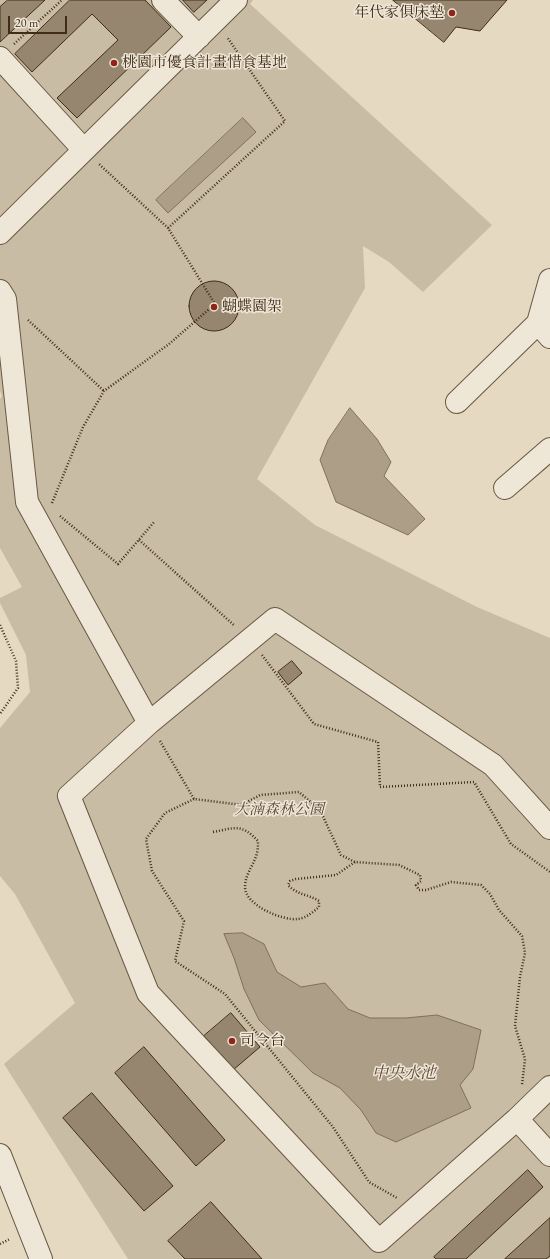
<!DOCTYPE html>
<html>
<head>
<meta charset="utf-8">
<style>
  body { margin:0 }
  #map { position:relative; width:550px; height:1259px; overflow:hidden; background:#e5d9c1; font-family:"EB Garamond",serif }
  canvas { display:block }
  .scale { position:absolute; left:8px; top:16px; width:59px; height:18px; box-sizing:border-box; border:2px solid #402c17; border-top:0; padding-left:5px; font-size:12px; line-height:14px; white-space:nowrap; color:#402c17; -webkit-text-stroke:3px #eee6d7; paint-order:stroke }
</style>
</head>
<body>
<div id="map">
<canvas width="550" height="1259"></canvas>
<div class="scale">20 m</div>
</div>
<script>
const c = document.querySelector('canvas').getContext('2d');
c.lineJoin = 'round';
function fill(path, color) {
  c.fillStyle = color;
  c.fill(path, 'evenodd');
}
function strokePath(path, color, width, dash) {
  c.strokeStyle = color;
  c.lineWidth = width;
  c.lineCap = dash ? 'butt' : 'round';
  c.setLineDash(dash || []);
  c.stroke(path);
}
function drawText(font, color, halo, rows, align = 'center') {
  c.font = font + ' "EB Garamond","Noto Serif TC",serif';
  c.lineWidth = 3;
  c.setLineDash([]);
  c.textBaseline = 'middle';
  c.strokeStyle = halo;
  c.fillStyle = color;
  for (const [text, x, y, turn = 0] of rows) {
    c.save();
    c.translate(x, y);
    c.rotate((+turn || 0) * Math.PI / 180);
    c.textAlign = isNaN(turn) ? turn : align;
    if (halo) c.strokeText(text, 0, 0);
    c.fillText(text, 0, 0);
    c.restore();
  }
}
const green = new Path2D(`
  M0 0H253L250 4 492 225 423 292 389 262 363 246 365 288 257 479 315 525 477 607 550 638V1259H128L4 1064 75 1003 15 894 0 876V728L30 692 26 655 0 603V598L22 587 0 548V399L2 396 0 391Z`);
const water = new Path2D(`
  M243 118 256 132 168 213 156 200Z
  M350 408 377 439 391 462 384 476 425 519 408 535 336 502 320 460 328 440Z
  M243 933 264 944 277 972 301 987 325 983 348 1009 370 1018H406L437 1015 481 1030 473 1069 460 1085 471 1108 396 1142 376 1133 361 1110 340 1088 313 1073 259 1020 244 989 234 958 224 934Z`);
const building = new Path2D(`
  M8 0H45L0 42V7Z
  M70 0H145L171 27 77 118 57 98 118 40 92 14 32 72 15 54Z
  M183 0H207L194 12Z
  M393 0H507L480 31 456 27 444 42Z
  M189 306a25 25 0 1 1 50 0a25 25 0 1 1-50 0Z
  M292 661 302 673 288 685 278 672Z
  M231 1013 260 1047 233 1070 204 1036Z
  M144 1047 225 1140 196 1166 115 1073Z
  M92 1093 173 1186 144 1211 63 1118Z
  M528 1170 543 1187 466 1259H436L434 1257Z
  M211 1202 262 1259H185L168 1241Z
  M550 1218V1256L546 1259H505Z`);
const path = new Path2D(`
  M14 44 62 0
  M168 228 285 121 227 37
  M28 320 104 391
  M52 503 83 427 104 391 169 344 215 304 168 228 99 164
  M60 516 118 564 155 521
  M139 540 235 626
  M0 625 16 661 18 688 0 714
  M262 655 314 724 378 742 380 787 474 782 511 844 550 872
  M160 741 194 799 242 805 260 795 299 792 320 810 341 855 355 862 399 865 420 875 421 881 416 885 419 890H426L451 882 481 885 490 894 499 910 522 936 525 953 520 977 515 1026 525 1059 522 1085
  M194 799 165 813 146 839 152 871 184 921 175 961 225 994 333 1127 369 1182 397 1198
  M213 832C235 828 241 823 258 841 258 845 258 849 257 853 254 865 245 874 245 887 245 905 282 921 298 919 306 918 313 912 319 907V901C308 894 297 895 288 885L290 881 296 879 336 875 355 862
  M0 1244 10 1239`);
const minor = new Path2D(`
  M163 0 199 37
  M0 58 84 150
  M0 233 236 0
  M550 280 538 323 550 337
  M0 291 5 299 27 502 149 723
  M457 402 538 323
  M505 488 550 449
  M550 828 493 765 275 619 149 723 69 796 148 993 379 1241 517 1119 550 1087
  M517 1119 550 1155
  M0 1155 41 1259`);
const markers = [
  [452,13,4,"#8f2418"],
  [114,63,4,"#8f2418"],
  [214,307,4,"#8f2418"],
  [232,1041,4,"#8f2418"]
];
const poiNames = [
  ["年代家俱床墊",444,13,"right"],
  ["桃園市優食計畫惜食基地",122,63],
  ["蝴蝶園架",222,307],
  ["司令台",240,1041]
];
const parkNames = [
  ["大湳森林公園",279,810]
];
const waterNames = [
  ["中央水池",404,1074]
];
fill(green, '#c9bca4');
fill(water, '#ad9e87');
strokePath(water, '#81705a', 1);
fill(building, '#96866f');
strokePath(building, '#402c17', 1);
strokePath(minor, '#695742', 24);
strokePath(path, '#402c17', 2.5, [1, 2]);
strokePath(minor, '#eee6d7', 22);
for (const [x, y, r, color] of markers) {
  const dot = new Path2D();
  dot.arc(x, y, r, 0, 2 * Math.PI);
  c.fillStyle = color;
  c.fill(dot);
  strokePath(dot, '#eee6d7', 1.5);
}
drawText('15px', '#402c17', '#eee6d7', poiNames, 'left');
drawText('italic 15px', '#5b4933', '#eee6d7', parkNames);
drawText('italic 16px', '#5b4833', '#eee6d7', waterNames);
</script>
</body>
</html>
